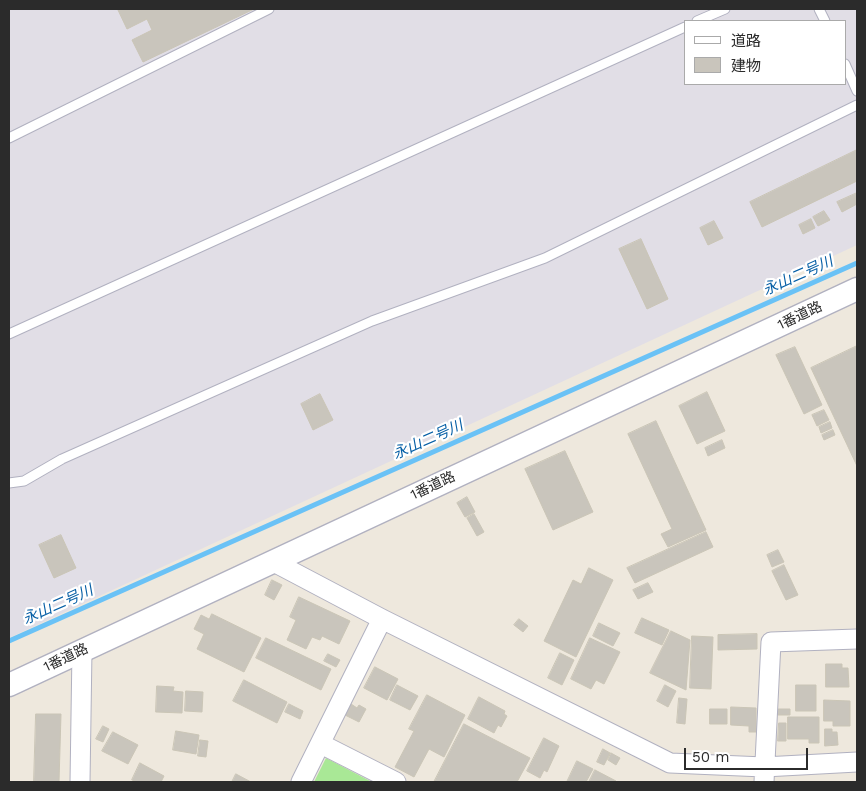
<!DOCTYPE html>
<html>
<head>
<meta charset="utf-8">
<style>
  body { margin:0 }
  #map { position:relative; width:866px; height:791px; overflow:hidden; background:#eee8dd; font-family:"Work Sans","Noto Sans JP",sans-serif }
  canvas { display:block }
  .frame { position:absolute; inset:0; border:10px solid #2b2b2b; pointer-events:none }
  .legend { position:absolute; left:684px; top:20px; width:162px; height:65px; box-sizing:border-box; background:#fff; border:1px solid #aaa; margin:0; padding:6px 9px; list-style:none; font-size:15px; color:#2b2b2b }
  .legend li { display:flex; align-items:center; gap:10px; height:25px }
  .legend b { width:25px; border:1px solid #aaa }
  .scale { position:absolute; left:684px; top:748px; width:124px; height:22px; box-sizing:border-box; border:2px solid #2b2b2b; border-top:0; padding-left:6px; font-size:15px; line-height:18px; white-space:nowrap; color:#2b2b2b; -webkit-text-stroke:4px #fff; paint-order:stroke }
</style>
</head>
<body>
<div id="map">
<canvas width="866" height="791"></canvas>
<div class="frame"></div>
<ul class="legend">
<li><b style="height:6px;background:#fff"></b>道路</li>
<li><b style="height:14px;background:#c9c5bc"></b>建物</li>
</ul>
<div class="scale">50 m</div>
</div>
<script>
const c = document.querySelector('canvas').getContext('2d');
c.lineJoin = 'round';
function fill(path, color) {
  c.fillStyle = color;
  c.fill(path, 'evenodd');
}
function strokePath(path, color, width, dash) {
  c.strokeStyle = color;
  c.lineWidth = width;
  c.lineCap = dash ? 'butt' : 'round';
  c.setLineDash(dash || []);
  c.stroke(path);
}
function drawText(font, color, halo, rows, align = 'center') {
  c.font = font + ' "Work Sans","Noto Sans JP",sans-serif';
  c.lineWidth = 4.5;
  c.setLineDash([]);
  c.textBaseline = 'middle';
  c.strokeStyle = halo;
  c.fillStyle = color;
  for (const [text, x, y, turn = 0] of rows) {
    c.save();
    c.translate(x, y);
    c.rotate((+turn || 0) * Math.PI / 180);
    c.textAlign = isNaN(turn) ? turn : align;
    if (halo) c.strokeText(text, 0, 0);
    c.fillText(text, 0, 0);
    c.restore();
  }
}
const industrial = new Path2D(`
  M9 9H857V245L9 638ZM685 21H845V84H685Z`);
const green = new Path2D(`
  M326 758 372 782H314Z`);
const stream = new Path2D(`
  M9 641 857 263`);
const building = new Path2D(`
  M121 9H254L143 62 132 40 152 30 147 19 127 29 118 10Z
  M857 150V181L762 227 750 202Z
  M857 193V204L842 212 837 202Z
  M824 211 830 220 818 226 813 217Z
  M811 219 815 228 803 234 799 225Z
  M714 221 723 238 708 245 700 228Z
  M641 239 668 299 647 309 619 249Z
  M857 346V466L811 368Z
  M795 347 822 405 804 414 776 355Z
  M707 392 725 431 697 444 679 406Z
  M320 394 333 420 313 430 301 404Z
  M824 410 829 420 817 426 812 415Z
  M656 421 706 530 668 547 661 534 672 529 628 434Z
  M830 422 832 428 821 433 819 427Z
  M833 430 835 435 824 440 822 435Z
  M722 440 725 448 708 456 705 448Z
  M565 451 593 512 553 530 525 469Z
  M467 497 475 512 465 517 457 503Z
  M474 514 484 532 477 536 467 518Z
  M706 532 713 547 635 583 627 568Z
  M61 535 76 568 54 578 39 545Z
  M778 550 784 562 772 567 767 555Z
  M784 565 798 595 786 600 772 571Z
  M589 568 613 580 576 657 544 641 573 580 581 584Z
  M272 580 282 585 274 600 265 595Z
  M648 583 653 592 638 599 633 590Z
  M299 597 350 621 339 644 322 636 320 640 312 637 306 649 287 640 296 620 290 617Z
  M212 614 261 638 244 672 197 649 204 634 194 629 201 615 209 619Z
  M642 618 669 630 662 645 635 633Z
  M519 619 528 626 523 632 514 625Z
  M599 623 620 633 613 646 593 636Z
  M671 631 690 640 686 690 650 673Z
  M757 634V649L718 650V635Z
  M692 636 713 637 711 689 690 688Z
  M266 638 331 669 321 690 256 658Z
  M590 638 620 652 604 684 596 680 591 689 571 679Z
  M560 653 574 660 562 685 548 678Z
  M328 654 340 660 336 667 324 661Z
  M826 664H842V668H848L849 687H826Z
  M375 667 398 679 387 700 364 688Z
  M244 680 287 702 277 723 233 701Z
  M397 685 418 696 410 710 390 700Z
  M665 685 676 691 668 707 657 701Z
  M796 685H816V711H796Z
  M157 686 174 687 173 691 183 692 182 713 156 712Z
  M186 691 203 692 202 712 185 711Z
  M427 695 465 715 444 757 429 749 414 777 395 767 414 731 409 729Z
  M479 697 505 711 504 714 507 716 501 727 498 725 494 733 468 719Z
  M679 698 687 699 685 724 677 723Z
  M824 700 850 701V726H833V721H824Z
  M289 704 303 711 300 719 285 712Z
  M351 704 357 708 359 705 366 709 359 722 345 715Z
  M731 707 756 708V732H749V726L731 725Z
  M710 709H727V724H710Z
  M778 709H790V715H778Z
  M36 714H61L59 782H34Z
  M788 717H819V743H809V739H788Z
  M779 723H786V741H778Z
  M464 724 530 758 517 782H434Z
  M103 726 109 729 103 742 96 739Z
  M825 729H832V732H837L838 745 825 746Z
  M176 731 199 735 196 754 173 750Z
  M113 732 138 745 128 764 102 751Z
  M544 738 559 746 547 772 544 770 540 778 527 771Z
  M200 740 208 741 206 757 198 756Z
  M603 749 610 753 604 765 597 762Z
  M611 753 620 758 616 765 608 760Z
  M577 761 593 769 586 782H567Z
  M140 763 164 776 161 782H137L132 780Z
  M595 770 616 781 615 782H589Z
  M236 774 251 782H232Z`);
const service = new Path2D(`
  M819 9 825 21
  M697 21 725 9
  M845 64 857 91
  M9 138 269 9
  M9 334 685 27
  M9 483 24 481 62 459 372 321 545 258 857 105`);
const minor = new Path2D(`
  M272 561 382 619 670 763 764 767 857 762
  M321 744 396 782
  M80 782 82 650
  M301 782 382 619
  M764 782 771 642 857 639`);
const tertiary = new Path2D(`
  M9 685 857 289`);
const streetNames = [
  ["1番道路",800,316,-25],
  ["1番道路",433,486,-25],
  ["1番道路",66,658,-25]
];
const waterNames = [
  ["永山二号川",798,276,-24],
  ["永山二号川",428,440,-24],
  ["永山二号川",58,605,-24]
];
fill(industrial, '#e1dee6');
fill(green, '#a9e896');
strokePath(stream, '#6ac2f6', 5);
fill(building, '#c9c5bc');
strokePath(building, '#cac5b6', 1);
strokePath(service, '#b1b1c0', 11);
strokePath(minor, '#b1b1c0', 21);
strokePath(tertiary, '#b1b1c0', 25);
strokePath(service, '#fff', 9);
strokePath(minor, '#fff', 19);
strokePath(tertiary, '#fff', 22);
drawText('14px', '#2b2b2b', '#fff', streetNames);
drawText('italic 15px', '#055ea5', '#fff', waterNames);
</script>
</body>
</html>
